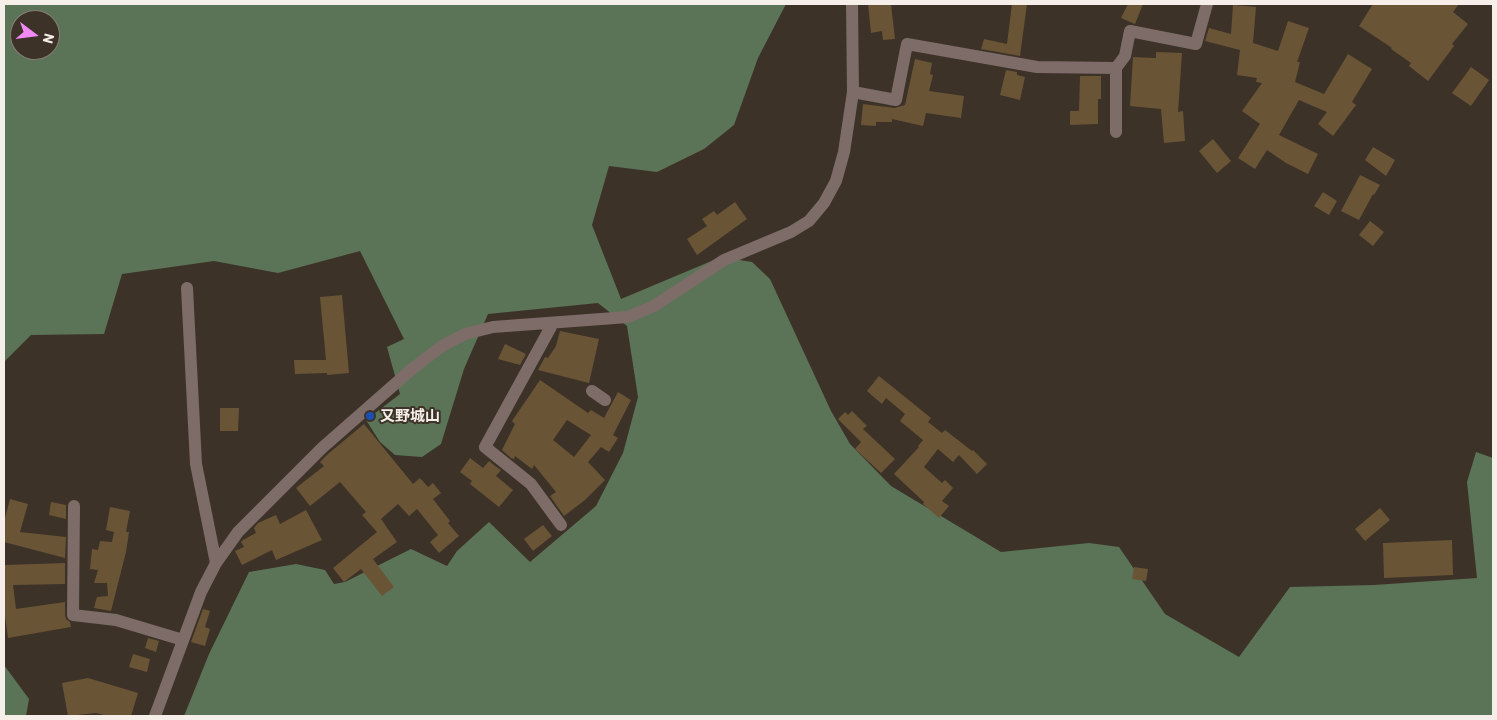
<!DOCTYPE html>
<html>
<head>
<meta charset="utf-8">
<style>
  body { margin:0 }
  #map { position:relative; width:1497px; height:720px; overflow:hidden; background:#3c3228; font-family:Barlow,sans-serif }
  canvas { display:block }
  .frame { position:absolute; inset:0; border:5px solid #f6efe9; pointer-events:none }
  .north { position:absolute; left:10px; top:10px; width:50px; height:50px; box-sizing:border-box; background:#3c3228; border:1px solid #867e75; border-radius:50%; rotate:105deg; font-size:14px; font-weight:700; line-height:20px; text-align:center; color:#f6efe9 }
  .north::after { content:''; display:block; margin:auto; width:18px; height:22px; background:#f18af4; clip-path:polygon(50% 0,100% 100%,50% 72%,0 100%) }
</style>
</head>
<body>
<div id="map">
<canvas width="1497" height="720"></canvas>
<div class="frame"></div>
<div class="north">N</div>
</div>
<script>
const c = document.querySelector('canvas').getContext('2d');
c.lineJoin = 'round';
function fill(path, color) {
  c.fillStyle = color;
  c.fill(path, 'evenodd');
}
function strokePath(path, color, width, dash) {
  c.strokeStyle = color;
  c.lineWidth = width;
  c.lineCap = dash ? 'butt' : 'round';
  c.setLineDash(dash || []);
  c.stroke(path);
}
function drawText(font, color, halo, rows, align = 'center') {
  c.font = font + ' Barlow,"Noto Sans JP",sans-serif';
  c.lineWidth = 4;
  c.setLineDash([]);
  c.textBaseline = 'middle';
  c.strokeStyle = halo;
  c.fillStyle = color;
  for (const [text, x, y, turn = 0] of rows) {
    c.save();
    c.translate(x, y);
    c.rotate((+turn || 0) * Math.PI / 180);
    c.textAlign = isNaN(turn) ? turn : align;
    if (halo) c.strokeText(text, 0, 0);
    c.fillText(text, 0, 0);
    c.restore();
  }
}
const forest = new Path2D(`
  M4 4H786L758 58 734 125 704 149 657 172 609 166 592 225 621 299 721 257 752 262 770 279 831 411 850 444 891 486 1001 552 1089 543 1119 547 1165 614 1239 657 1290 587 1374 585 1477 578 1467 482 1476 452 1493 458V716H184L209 654 249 572 296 564 325 570 334 584 345 582 411 549 447 566 457 551 489 522 530 562 596 506 623 453 638 397 627 326 598 303 488 314 464 369 441 444 422 457 395 455 380 442 366 420 400 394 387 347 404 339 360 251 278 273 214 261 122 274 104 334 31 335 4 362ZM20 20H50V50H20Z
  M4 665 29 699 26 716H4Z`);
const building = new Path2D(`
  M868 4H891L895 39 883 40 882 31 871 33Z
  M1012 4H1027L1020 56 981 49 984 39 1007 44Z
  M1128 4H1143L1135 24 1121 18Z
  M1373 4H1459L1453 12 1468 24 1452 44 1454 46 1428 81 1409 66 1411 63 1391 49 1392 48 1359 26Z
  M1233 5 1256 7 1253 43 1278 51 1288 21 1309 28 1297 62H1300L1295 82 1324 94 1348 54 1372 69 1352 102 1356 105 1333 136 1318 124 1327 112 1299 100 1279 135 1318 154 1308 174 1286 163 1267 150 1255 169 1238 158 1260 124 1242 111 1262 83 1256 82 1257 78 1237 75 1240 50 1205 41 1209 28 1231 34Z
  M1156 52 1182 53 1178 112 1183 111 1185 141 1164 143 1161 109 1130 106 1133 57 1156 58Z
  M915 59 932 63 930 74 933 75 929 91 964 96 961 118 926 113 923 126 892 119V122H876V126L861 125 863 104 895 108 905 105Z
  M1471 67 1489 80 1471 106 1452 93Z
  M1006 70 1017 72V75L1025 77 1020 100 1000 95Z
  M1080 76H1101V99H1098V124L1070 125V111H1079Z
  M1213 139 1231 161 1217 173 1199 151Z
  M1373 147 1395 160 1386 176 1365 160Z
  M1360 175 1380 185 1374 195 1373 194 1359 220 1341 211Z
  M1323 192 1337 201 1329 215 1314 206Z
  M735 202 747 219 697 255 687 239 707 226 702 219 714 211 717 215Z
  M1370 221 1384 232 1373 246 1359 235Z
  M342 295 349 373 327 375V373L295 374 294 360H326L320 297Z
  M560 331 599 339 589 383 538 370 545 357 548 358 556 346Z
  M505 344 526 354 520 365 498 359Z
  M879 376 931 418 928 422 942 433 945 430 972 451 973 450 987 464 977 474 959 455 953 462 938 449 924 467 942 483 945 480 953 488 942 501 949 506 939 518 923 504 924 502 894 474 919 447 918 446 923 440 900 421 905 414 886 398 882 404 867 391Z
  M540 380 588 413 591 410 604 418 618 392 631 400 613 435 618 438 609 452 601 447 588 462 605 480 585 500 564 516 550 496 556 492 534 465 532 469 515 456 514 459 511 458 502 450 515 424 512 421ZM567 420 591 435 574 457 553 440Z
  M220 408H239L238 431H220Z
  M852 411 867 426 863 429 895 459 881 473 855 449 861 442 838 419 845 412 848 415Z
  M364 424 413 484 420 478 428 487 433 483 441 493 433 499 450 521 448 523 459 536 439 553 430 542 438 535 417 509 409 516 398 504 381 519 397 542 373 559 394 587 382 596 361 569 344 582 333 568 377 532 362 515 366 512 340 482 310 506 296 488 324 466 320 462 328 454Z
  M470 458 483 468 489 461 495 466 501 470 496 476 513 490 499 507 470 484 472 481 460 472Z
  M10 499 28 504 20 532 66 537 65 558 4 542V522Z
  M51 502 66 505V519L49 515Z
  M110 507 130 511 126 532H129L126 552 111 611 94 608 97 597 108 596 107 583H94L98 570 90 569 92 549 98 550 100 541 112 542 114 532 106 530Z
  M1380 508 1390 520 1365 541 1355 529Z
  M306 510 322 540 276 560 272 550 242 565 235 551 244 547 241 542 243 540 256 533 254 528 258 523 276 515 280 524Z
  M543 525 552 536 533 551 524 539Z
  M1452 540 1453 575 1384 578 1383 543Z
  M65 563V584L13 585 16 609 65 602V615L66 619 70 622 71 627 8 638 4 608 5 565Z
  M1134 567 1148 569 1146 581 1132 579Z
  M203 609 210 611 205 627 210 629 205 646 191 642Z
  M148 638 159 641 156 652 145 648Z
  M133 654 150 659 147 672 129 667Z
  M88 678 138 693 131 716H108L96 713 68 716 62 683Z`);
const minor = new Path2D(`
  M1116 68V132
  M853 92 896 100 907 44 1037 67 1116 68 1125 56 1130 31 1196 44 1207 4
  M187 288 196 464 216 563
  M553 323 485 447 531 484 561 525
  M592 391 605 400
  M74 506 73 615 116 620 183 640
  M155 716 201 592 216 563 238 532 322 448 412 369 442 346 465 334 493 327 628 317 654 306 724 260 791 232 809 221 824 203 836 181 844 152 853 92 852 4`);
const markers = [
  [370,416,5,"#1a4fb4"]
];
const poiNames = [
  ["又野城山",380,416]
];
fill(forest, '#5b7457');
fill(building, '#6a5436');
strokePath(minor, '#7e6c68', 12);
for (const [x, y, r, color] of markers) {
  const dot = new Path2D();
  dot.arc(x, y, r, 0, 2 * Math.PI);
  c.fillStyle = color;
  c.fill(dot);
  strokePath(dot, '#3c3228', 2);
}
drawText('bold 15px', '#f6efe9', '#3c3228', poiNames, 'left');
</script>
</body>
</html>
